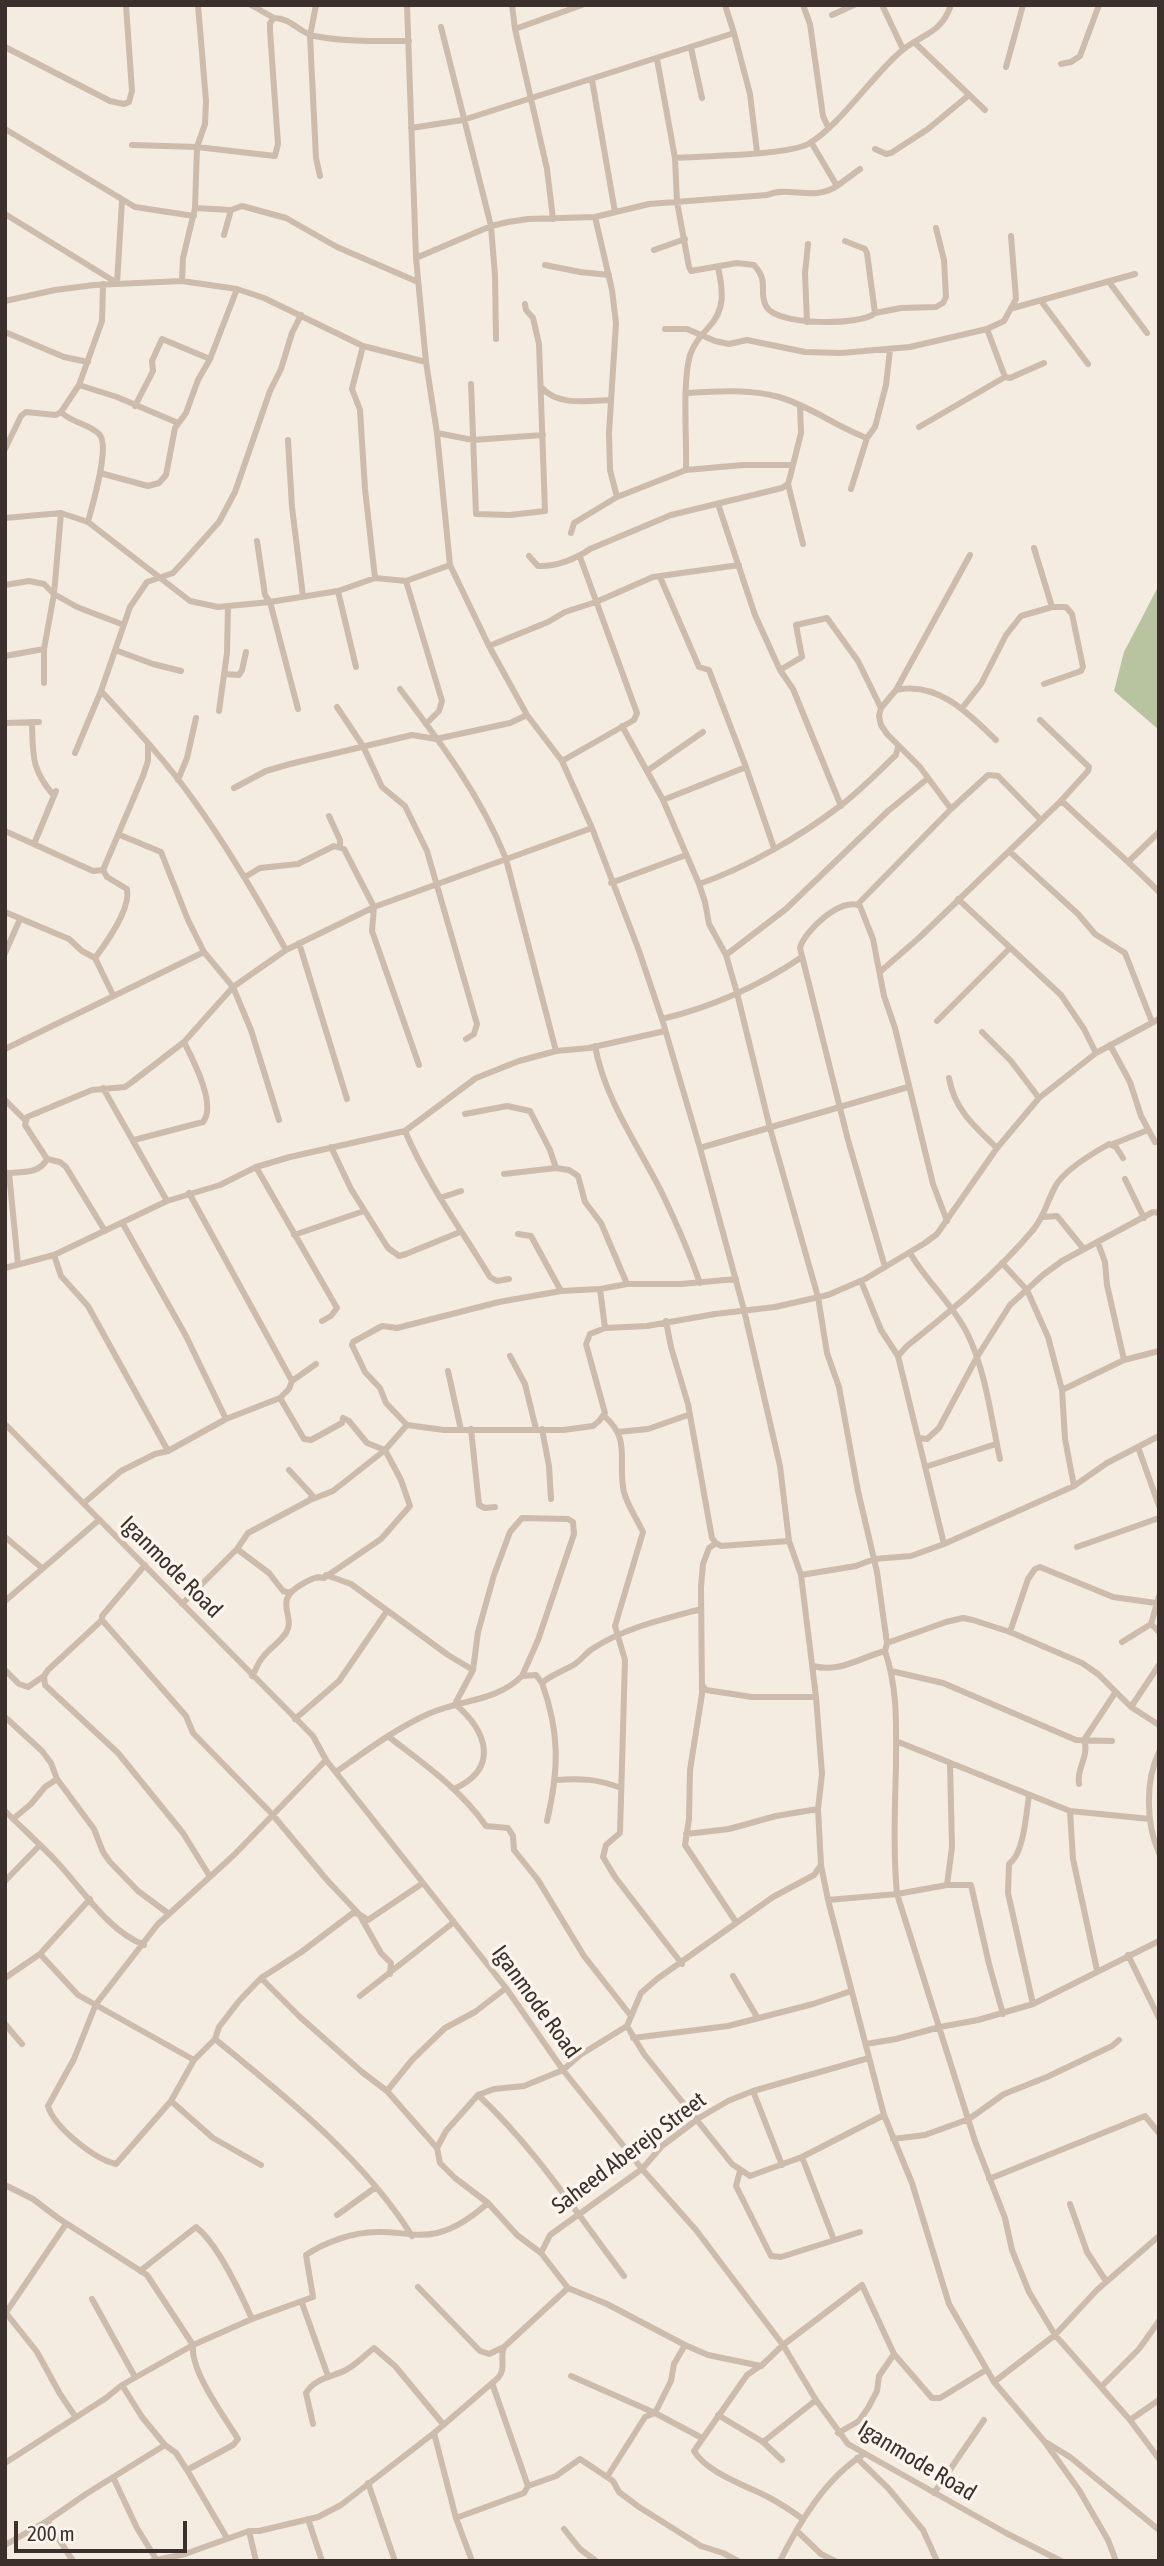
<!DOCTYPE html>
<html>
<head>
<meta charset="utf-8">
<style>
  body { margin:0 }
  #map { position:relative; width:1164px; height:2566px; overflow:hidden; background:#f4ebe1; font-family:"Asap Condensed",sans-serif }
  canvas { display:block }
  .frame { position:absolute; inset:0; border:7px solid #3b302b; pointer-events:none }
  .scale { position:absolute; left:14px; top:2521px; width:173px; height:32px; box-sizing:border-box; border:4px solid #3b302b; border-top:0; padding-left:9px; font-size:21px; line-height:24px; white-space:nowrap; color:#3b302b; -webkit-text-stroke:5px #fbf5ee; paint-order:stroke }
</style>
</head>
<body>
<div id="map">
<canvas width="1164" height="2566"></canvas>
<div class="frame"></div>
<div class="scale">200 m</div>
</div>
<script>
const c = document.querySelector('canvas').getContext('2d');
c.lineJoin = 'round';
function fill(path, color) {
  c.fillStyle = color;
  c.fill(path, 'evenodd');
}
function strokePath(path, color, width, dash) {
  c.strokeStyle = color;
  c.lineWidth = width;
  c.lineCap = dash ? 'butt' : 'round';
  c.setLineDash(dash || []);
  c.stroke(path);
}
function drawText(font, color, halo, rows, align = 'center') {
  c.font = font + ' "Asap Condensed",sans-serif';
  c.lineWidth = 7;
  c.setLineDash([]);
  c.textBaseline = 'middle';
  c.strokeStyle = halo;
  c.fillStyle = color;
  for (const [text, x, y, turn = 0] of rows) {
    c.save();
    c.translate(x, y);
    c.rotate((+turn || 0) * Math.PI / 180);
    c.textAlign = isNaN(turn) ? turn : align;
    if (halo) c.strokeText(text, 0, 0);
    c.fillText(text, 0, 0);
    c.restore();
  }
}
const green = new Path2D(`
  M1159 585V730L1114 691 1124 652Z`);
const minor = new Path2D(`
  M251 5 274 18
  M316 5 310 36 316 158 320 176
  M407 5 416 258 426 362 437 433 450 565 489 646 527 715 562 761 592 828 638 948 662 1019 700 1148 744 1310 780 1466 789 1541 801 1575 816 1697 822 1774 818 1809 821 1865 828 1900 884 2115 912 2183 949 2304 994 2382 1044 2441 1079 2490 1108 2540 1116 2561
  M512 5 515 29
  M803 5 810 24 823 116 828 127
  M882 5 903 49
  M832 15 854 5
  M441 27 491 226 495 276 496 339
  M734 33 750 94 757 152
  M915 43 985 110
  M5 47 110 101 124 104 129 102 132 91 126 5
  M691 48 702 98
  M657 59 675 158 677 202 689 267 691 271 737 263 754 265C770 283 758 290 766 306 775 326 861 326 875 313L867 253 865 249 845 241
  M1061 64 1071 62 1080 56 1099 5
  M1006 67 1023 5
  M592 80 615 212
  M411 128 463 120 734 33 725 5
  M5 129 135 207 194 216
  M132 145 197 147 275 156 278 144 270 31V23L274 18C291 18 300 33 314 36 345 42 378 41 409 41
  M875 149 886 154 891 153 928 129 969 95
  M675 158C701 156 789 155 808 144 838 127 870 79 898 54 918 34 940 37 951 5
  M837 186 860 169
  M195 208 231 210 242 206 286 218 337 247 418 282
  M5 214 117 283 122 201
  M595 217 612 290 616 323 609 433 610 470 617 497
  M553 219 547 169 515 29 582 5
  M224 235 231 210
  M654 250 685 239
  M416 258 491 226 508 222 528 219 595 217 649 204 767 195C790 185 813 202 837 186L811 142
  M545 265 580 272 609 275
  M182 281 183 258 195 208 197 147 205 124 206 101 198 5
  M1109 282 1147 333
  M5 301 55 290 94 285 182 281 237 289 264 298 363 346 426 362
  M1041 301 1088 364
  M1013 308 1135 274
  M875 313 901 308 936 307 943 303 946 297 944 260 936 228
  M807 322 805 273 808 244
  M665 329H687L715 341 729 344 747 340 805 352 841 353 910 347 987 329 1004 321 1016 299 1011 236
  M987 329 1005 377
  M5 332 64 357 88 362
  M363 346 352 389 360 410 365 489 375 578
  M471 384 476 514 510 515 545 511 539 344 533 318 526 310 525 304
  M79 385 117 397 178 423
  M542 388C558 406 588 401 610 400
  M687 393C717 391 750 389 779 397 810 406 837 427 867 438
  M135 406 153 371 152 361 162 339 210 359
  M61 412C72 423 89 424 99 434 111 445 92 506 88 522
  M919 427 1005 377 1010 378 1044 363
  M437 433 473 440 543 435
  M288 440 292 507 303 596
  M5 449 21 416 26 412 56 415 61 412 79 385 102 321 103 284
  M686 470C687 438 682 384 690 355 694 344 700 336 708 328 726 310 723 290 718 267
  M100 473 148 486 159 483 166 475 175 428 186 413 198 380 210 359 237 289
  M788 484 803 544
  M851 489 867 438 875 427 879 412 886 385 890 350
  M718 504 755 615 780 670 793 689 841 806
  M5 518 61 513 88 522 190 601 218 607 270 602 338 591 375 578 406 581 450 565
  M571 533 574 523 617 497 686 470 743 465H793
  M257 541 265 595 270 602 298 709
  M1034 548 1052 607
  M529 556 538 566C555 567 576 559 590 549L671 515 782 488 788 484 790 477 801 433 800 405
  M660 577 699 667 709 670 746 767 774 848
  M406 581 442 701 439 711 426 724
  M5 585 29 581 44 584 54 594 77 607 124 625
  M338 591 356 667
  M489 646 548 622 565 612 596 602 653 577 739 565
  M115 650 153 664 181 671
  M5 656 44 649
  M780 670 802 657 796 625 827 618 858 661 881 708
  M224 674 239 675 242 670 246 652
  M44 683V649L54 594 61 513
  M400 689C441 743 481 796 506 859L556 1051
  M896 690C938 681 969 714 996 740
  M101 691C132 725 165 760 192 798 227 846 257 897 286 950
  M337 707 363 746 382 787 405 806 427 851 477 1024 474 1034 466 1039
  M963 707 981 684 1006 635 1021 616 1052 607H1066L1072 614 1083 667 1081 671 1044 684
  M219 711 227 653 228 606
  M1040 720 1089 767 1088 771 1059 803
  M32 722C33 756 31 769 54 796
  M5 723 39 722
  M622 726 663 800 699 884 705 902 709 924 726 955 737 993 770 1128 818 1297 827 1353 839 1387 858 1491 877 1572 887 1643
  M75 753 101 691 130 607 147 582 173 573 186 559 219 522 235 492 270 391 281 369 292 333 301 315
  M562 761 634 720 637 713 580 557
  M647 771 703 732
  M178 780 187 758 196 718
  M234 788 266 771 290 764 412 735 436 739 510 723 527 715
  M663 800 746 767
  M951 809 920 767 887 734 881 725 879 716 881 708 896 690 970 555
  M329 816 340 840V846
  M5 831 93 871 103 870
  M120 835 161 852 188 920 204 952 233 987 251 1030 279 1120
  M34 844 56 791
  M1009 851 1078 914 1095 934 1125 953 1152 1022
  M1129 861 1159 832
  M245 877 260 868 298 864 334 846 344 849 374 907 372 931 419 1065
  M611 883 686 855
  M699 884C746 868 801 836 840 806 860 791 878 772 896 755L898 747
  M958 899 1061 995 1084 1029 1096 1053
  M858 904 951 809 988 775 998 776 1040 819
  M5 912 69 939 82 951 95 958 113 995
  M299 943 347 1099
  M5 953 20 919
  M726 955 786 909 888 811 927 779
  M95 958C107 942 131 908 127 889L107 877 103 870 143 776 148 761V745
  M881 971 920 937 1059 803H1064C1095 833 1129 861 1159 892
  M662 1019C712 1007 759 986 802 957
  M937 1021 1010 948
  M982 1032 1011 1061 1039 1098
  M1110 1045 1130 1082 1141 1116 1155 1142
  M595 1046C605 1100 638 1145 662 1193 676 1222 689 1252 700 1283
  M5 1049 204 952
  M949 1078C954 1109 975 1127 997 1148
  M103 1088 167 1201
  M5 1100 25 1120
  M465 1114 507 1106 530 1111 550 1150 556 1168 569 1170 578 1176 585 1202 601 1223 627 1284
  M405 1131C427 1183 461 1229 490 1277L497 1281 509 1279
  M134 1140 203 1122C217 1105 193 1060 184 1042
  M1113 1144 1148 1130
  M331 1147 351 1189 388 1248 399 1256 406 1254 460 1232
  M700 1148 908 1087
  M47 1159 25 1125 27 1117 92 1090 125 1087 132 1082 184 1042 233 987 286 950 374 907 592 828
  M47 1159 60 1162 66 1167 105 1231
  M256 1167 337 1308 331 1316 322 1321
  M7 1173C23 1172 39 1174 47 1159
  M9 1173 18 1264
  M504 1174 556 1168
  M1125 1179 1144 1218
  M440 1198 461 1191
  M1043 1217 1057 1216 1083 1248
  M123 1224 186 1336 226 1419
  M518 1234 531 1236 561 1291 600 1289 627 1284H681L736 1279
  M294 1235 364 1211
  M1098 1243 1105 1262 1107 1285 1124 1360
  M910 1253C926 1281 952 1303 967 1333 986 1371 991 1418 1000 1459
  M54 1255 61 1276 88 1306 168 1451
  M1002 1263 1027 1290 1048 1337 1062 1390 1065 1439 1074 1486
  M885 1267 848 1140 800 948C804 931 842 896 860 906L873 939 884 996 895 1028 933 1184 947 1221
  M5 1268 54 1255 167 1201 220 1185 256 1167 290 1157 405 1131 476 1078 519 1061 556 1051 589 1048 665 1031
  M861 1281 881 1330 898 1356
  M600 1289 605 1328
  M666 1321 671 1347 688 1404 712 1538 716 1543 709 1548 703 1564 701 1587 702 1694 690 1770 689 1819 685 1845 736 1922
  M510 1356 525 1384 536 1429
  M448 1371 461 1430
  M292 1381 316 1364
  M1062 1390 1124 1360 1159 1351
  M604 1416C632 1439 617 1462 624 1492 627 1505 637 1519 643 1532L615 1626 625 1660 620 1833 606 1845 603 1857 615 1877 682 1964
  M5 1424 313 1736 326 1760 506 1988 563 2070 642 2169 696 2230 783 2345 816 2400 848 2444 1006 2533 1061 2561
  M407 1425 386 1403 380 1388 365 1372 352 1345 353 1342 382 1326 397 1328 499 1302 561 1291
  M471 1429 479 1505 485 1508 495 1507
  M542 1429 549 1466 551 1499
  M618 1432 648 1429 688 1415
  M919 1438 927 1439 939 1428 977 1357 1010 1305 1043 1275 1062 1261 1153 1212 1159 1213
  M1138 1447 1159 1506
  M925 1467 996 1444
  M289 1470 312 1495 310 1500
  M84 1503 121 1471 155 1454 168 1451 226 1419 280 1398 289 1389 292 1381 189 1193
  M5 1537 42 1568
  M716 1543 721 1546 789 1541
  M944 1544 898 1356 907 1346C952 1310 996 1274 1033 1230 1044 1217 1047 1202 1055 1187 1063 1171 1093 1153 1109 1144L1116 1147 1123 1158
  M1077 1547 1159 1518
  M237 1549 269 1573 283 1591 290 1593
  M145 1565 102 1616V1620L48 1670 44 1676 45 1685 118 1753 183 1833 209 1875
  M326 1575 351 1584 448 1655 473 1670
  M801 1575 856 1566 874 1559 911 1556 944 1544 1074 1486 1107 1463 1159 1436
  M1159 1596 1151 1624 1159 1632
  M5 1601 99 1520
  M182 1604 237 1549 248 1533 310 1500 333 1491 385 1450 407 1425 444 1430H563L593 1426 599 1421 605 1413 586 1344 590 1334 605 1328 647 1326 715 1314 775 1307 828 1295 865 1279 925 1243 937 1234 997 1148 1039 1098 1096 1053 1159 1019
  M102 1620 186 1716 193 1733 272 1814 327 1880 359 1914 381 1953 391 1963 390 1974
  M1010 1632 1028 1579 1035 1569 1040 1567 1113 1597 1156 1603
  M1122 1642 1151 1624
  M885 1651C898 1690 896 1723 896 1764 895 1807 893 1851 897 1894L975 2141 1005 2218 1012 2250 1029 2292 1055 2335 1130 2420 1159 2459
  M813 1666C840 1673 859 1658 885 1651L887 1643 946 1622 963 1618 973 1620 1010 1632 1082 1663 1098 1674 1131 1707 1159 1725
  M5 1670 19 1684 28 1687 44 1676
  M891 1671 943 1683 1076 1740 1112 1741
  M252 1676C256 1670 258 1662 263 1657 269 1649 280 1642 286 1633 297 1615 270 1601 304 1583 311 1579 317 1576 324 1578L381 1539 410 1506 401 1480 385 1450 367 1443 349 1421 343 1418 342 1423 311 1440 304 1439 280 1398
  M542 1683C560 1733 559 1770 547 1821
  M703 1686 706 1690 752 1697H816
  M1131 1707 1159 1665
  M5 1717 42 1751 51 1763 57 1779 94 1829 103 1852 110 1862 138 1891 169 1914
  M295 1719 339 1681 387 1611
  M389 1737C424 1764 460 1789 486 1826L508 1828 513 1836 514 1850 538 1880 584 1956 631 2016
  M896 1741 1070 1811 1150 1819
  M1159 1752C1145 1781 1146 1824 1159 1853
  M336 1772C366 1751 395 1729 428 1714 461 1699 496 1702 522 1676L536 1675 542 1683C552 1674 564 1671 575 1664 581 1660 586 1653 592 1649 624 1628 664 1619 701 1609
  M556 1780C580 1778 598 1779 621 1788
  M1079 1784C1076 1768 1090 1756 1084 1740L1115 1693
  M454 1789C500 1768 487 1731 455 1704L473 1670 478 1632 494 1575 510 1532 522 1518 568 1519 573 1522 574 1534 538 1640 522 1676
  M1029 1796C1026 1814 1024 1854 1009 1864L1008 1893 1033 2004
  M5 1811C22 1828 40 1844 57 1862 83 1890 107 1930 144 1945
  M1070 1811 1073 1859 1097 1970
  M13 1819 31 1804 45 1787 57 1779
  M686 1834 729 1829 776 1816 818 1809
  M5 1881 40 1845
  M947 1885 952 1847 950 1764
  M828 1900 897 1894 947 1885H971L989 1964 1003 2014
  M40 1954 78 1995 194 2060
  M1128 1955 1159 2018
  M733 1976 757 2017
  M5 1978 40 1954 90 1899
  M261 1978 300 2017 362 2072 387 2091 437 2148 440 2163 455 2178 488 2203 517 2235 541 2253 568 2288 607 2304 685 2345 708 2355 761 2366 783 2345 862 2285 894 2354 879 2376 877 2391 868 2408 859 2421 838 2433
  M360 1996 454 1922
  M5 2024 22 2044
  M627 2026 644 2054 732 2164 750 2176 802 2157 884 2115
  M633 2038 728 2026 813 2004 851 1991
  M215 2039C285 2096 364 2159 412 2236
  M866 2044 896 2039 940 2027 978 2020 1033 2004 1159 1941
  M387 2091 412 2060 445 2028 475 2012 506 1988
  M753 2091 782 2165
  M478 2095C535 2148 577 2214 624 2276
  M171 2101 116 2164C94 2159 54 2127 48 2106L74 2059 96 2004 158 1924 234 1855 326 1760
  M893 2139 925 2135 969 2119 1004 2094 1047 2077 1112 2046 1119 2040
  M437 2148 446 2131 478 2095 494 2089 524 2086 563 2070 580 2055 627 2026 641 1993 657 1979 773 1897 814 1875 821 1865
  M802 2157 834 2240
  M261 2165 213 2138 171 2101 194 2060 215 2039 219 2027 239 2001 261 1978 300 1953 353 1913 359 1914 368 1920 423 1883
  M740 2171 736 2186 771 2256 781 2257 860 2232
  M989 2179 1145 2116 1159 2133
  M5 2185 33 2199 58 2218 147 2275 193 2345C190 2371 224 2416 238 2439L233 2445 187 2470
  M1070 2204 1087 2252 1106 2281
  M337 2215 376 2187
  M541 2253 550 2235 642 2169 662 2146 699 2118 728 2101 753 2091 869 2058
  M140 2271 196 2227C217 2243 241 2294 252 2319
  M418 2287 480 2351 489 2354 504 2347
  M92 2299 135 2377
  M302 2303 328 2376
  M6 2313 37 2352 60 2394 75 2416
  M5 2314 66 2224
  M685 2345 674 2364 671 2381 655 2413 645 2417 607 2477 613 2481 619 2492 639 2507 701 2546 723 2553 738 2561
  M894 2354 932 2398H940L986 2370
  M760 2366 747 2375 694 2451C707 2473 747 2486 770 2498 781 2504 793 2512 803 2519
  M571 2376 655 2413 702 2438
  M994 2382 1055 2335 1097 2290 1159 2236
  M492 2383 528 2486
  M122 2385 142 2417 165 2445 176 2453 187 2470 227 2538
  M1101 2387 1139 2349 1159 2321
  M718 2415 763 2442 782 2460
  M1130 2420 1159 2400
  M313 2424 306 2393C315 2378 332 2377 346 2370 356 2365 365 2355 374 2348L395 2366 443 2424
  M434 2433 456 2518 472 2561
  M763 2442 816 2400
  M1047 2443 1070 2457 1159 2530
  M857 2458 888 2488 923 2530 937 2561
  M5 2463 106 2398 122 2385 193 2345 252 2319 313 2297 306 2255C325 2242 354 2232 377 2232 398 2231 416 2238 437 2233 457 2228 473 2216 488 2203
  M113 2477 137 2528 156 2559
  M368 2483 395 2561
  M934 2493 984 2420
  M456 2518 524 2493 528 2486 556 2476 580 2459 607 2477
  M308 2519 322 2561
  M47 2521 73 2561
  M564 2529 580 2549 596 2561
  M249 2531 256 2561
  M797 2531 821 2554 835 2561
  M5 2545 47 2521 86 2494 165 2445
  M152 2561 185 2554 249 2531H259L318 2517 341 2505 434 2433 498 2378C507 2368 499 2358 504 2347L568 2288
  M780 2561C800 2521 826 2478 864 2454`);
const streetNames = [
  ["Iganmode Road",171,1567,45],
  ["Iganmode Road",536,2002,54],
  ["Saheed Aberejo Street",629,2153,-37],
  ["Iganmode Road",917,2461,31]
];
fill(green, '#b8c4a0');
strokePath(minor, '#cdbbac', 6);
drawText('23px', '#3b302b', '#fbf5ee', streetNames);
</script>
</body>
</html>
